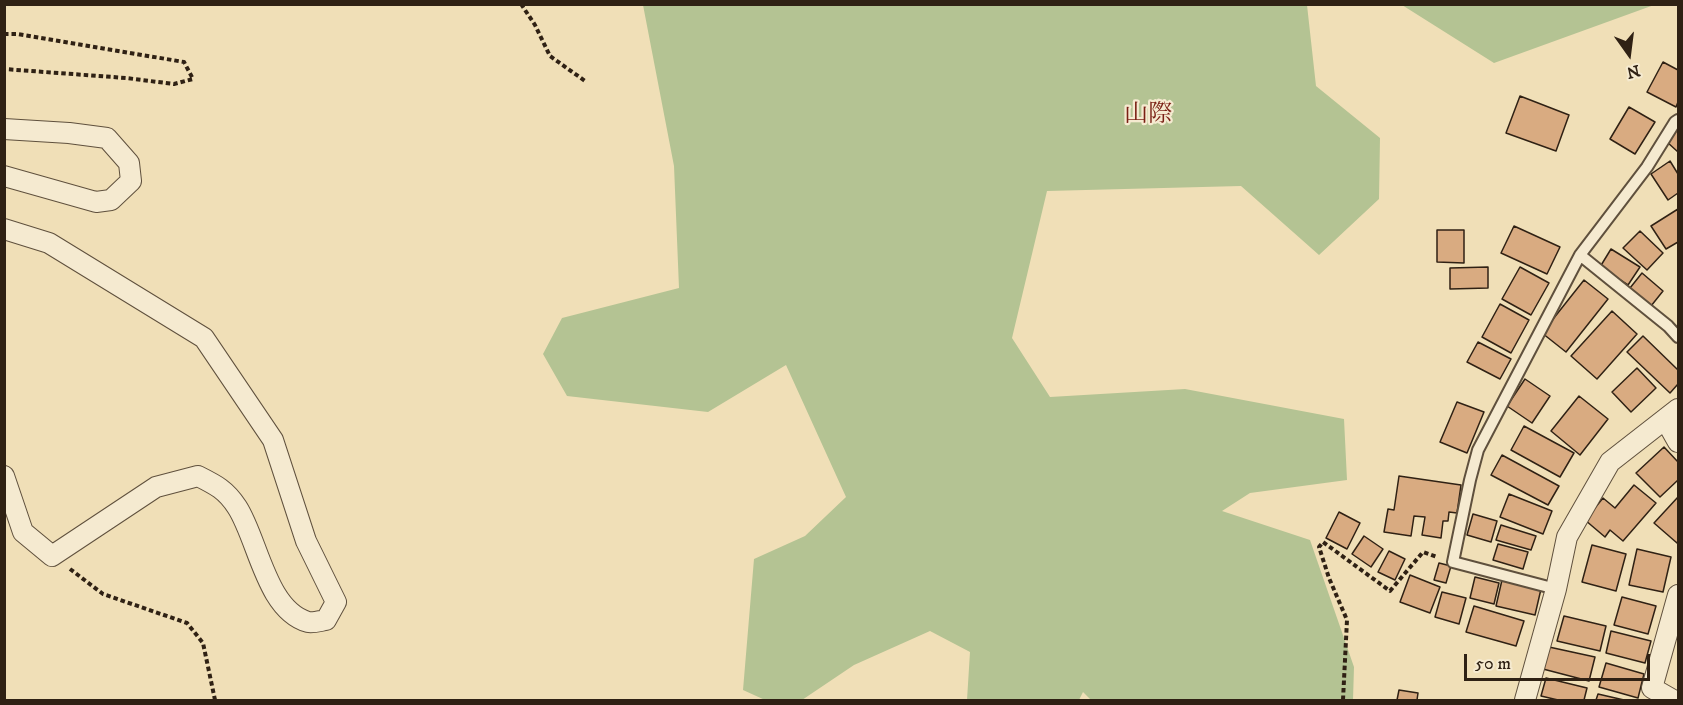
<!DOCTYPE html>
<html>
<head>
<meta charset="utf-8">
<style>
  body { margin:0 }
  #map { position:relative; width:1683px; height:705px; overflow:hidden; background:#f0dfb7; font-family:"IM FELL DW Pica",serif }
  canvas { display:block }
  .frame { position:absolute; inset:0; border:6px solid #2f2114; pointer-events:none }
  .north { position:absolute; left:1599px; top:24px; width:60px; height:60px; -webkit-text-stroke:4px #f5ead0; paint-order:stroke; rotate:166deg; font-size:16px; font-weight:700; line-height:24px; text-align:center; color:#2f2114 }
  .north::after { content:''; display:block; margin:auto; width:21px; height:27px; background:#2f2114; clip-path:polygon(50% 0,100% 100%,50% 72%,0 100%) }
  .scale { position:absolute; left:1464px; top:654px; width:186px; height:27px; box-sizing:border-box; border:3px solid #2f2114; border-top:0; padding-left:8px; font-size:18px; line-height:21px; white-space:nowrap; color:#2f2114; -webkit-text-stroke:4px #f5ead0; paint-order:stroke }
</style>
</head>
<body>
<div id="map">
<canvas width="1683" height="705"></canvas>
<div class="frame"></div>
<div class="north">N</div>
<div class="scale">50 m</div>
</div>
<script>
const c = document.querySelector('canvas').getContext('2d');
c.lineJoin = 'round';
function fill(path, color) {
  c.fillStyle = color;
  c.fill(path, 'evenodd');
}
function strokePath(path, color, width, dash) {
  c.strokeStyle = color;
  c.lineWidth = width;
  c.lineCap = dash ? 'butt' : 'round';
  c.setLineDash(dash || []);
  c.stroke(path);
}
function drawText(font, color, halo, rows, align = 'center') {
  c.font = font + ' "IM FELL DW Pica","Noto Serif JP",serif';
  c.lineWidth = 4.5;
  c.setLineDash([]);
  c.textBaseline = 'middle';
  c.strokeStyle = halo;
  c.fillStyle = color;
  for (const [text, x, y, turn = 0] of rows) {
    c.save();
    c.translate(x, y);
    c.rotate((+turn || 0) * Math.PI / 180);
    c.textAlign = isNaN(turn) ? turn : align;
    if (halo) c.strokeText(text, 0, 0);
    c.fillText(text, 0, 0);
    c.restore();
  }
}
const green = new Path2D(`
  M643 5H1307L1316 86 1380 138 1379 199 1319 255 1241 186 1047 191 1012 338 1050 397 1185 389 1344 419 1347 480 1250 493 1222 511 1310 540 1354 667 1353 700H1091L1083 692 1079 700H967L970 652 930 631 854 665 802 700H765L743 690 754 559 805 536 846 497 786 365 708 412 567 396 543 354 562 318 679 288 674 166Z
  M1402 5H1654L1494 63Z`);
const building = new Path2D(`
  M1663 62 1678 70V102L1676 107 1647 92Z
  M1520 96 1569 115 1556 151 1506 133Z
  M1629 107 1655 122 1635 154 1610 139Z
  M1678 129V152L1667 142Z
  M1670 161 1678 174V193L1668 200 1651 174Z
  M1678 209V242L1666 249 1651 226Z
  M1514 226 1560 247 1547 274 1501 253Z
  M1437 230H1464V263L1437 262Z
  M1640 231 1663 253 1647 270 1623 248Z
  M1611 249 1640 267 1628 285 1600 267Z
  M1488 267V288L1450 289V268Z
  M1520 267 1549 283 1531 315 1502 299Z
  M1642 273 1663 291 1651 306 1630 288Z
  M1584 280 1608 299 1566 352 1542 333Z
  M1500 304 1529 320 1511 353 1482 337Z
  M1612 311 1637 334 1597 379 1571 356Z
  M1643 336 1678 370V384L1670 393 1627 352Z
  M1478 342 1511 359 1500 379 1467 362Z
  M1637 368 1656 388 1631 412 1612 392Z
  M1525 379 1550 396 1532 423 1507 406Z
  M1579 396 1608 419 1580 455 1551 431Z
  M1457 402 1484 412 1467 453 1440 442Z
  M1524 426 1574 453 1560 477 1511 450Z
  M1664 447 1678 462V480L1660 497 1636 473Z
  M1502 455 1559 486 1548 505 1491 475Z
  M1399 476 1461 485 1457 513 1449 512 1448 521H1443L1441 538 1422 535 1425 517 1414 516 1411 536 1384 532 1388 509 1394 510Z
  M1634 485 1656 503 1623 541 1610 530 1605 537 1585 520 1603 498 1615 508Z
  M1509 494 1552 511 1543 534 1500 517Z
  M1678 497V541L1677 543 1654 523Z
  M1339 512 1360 523 1347 549 1326 538Z
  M1473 514 1497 521 1491 542 1467 535Z
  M1501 525 1536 536 1531 550 1496 540Z
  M1364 536 1383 549 1371 567 1352 554Z
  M1498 544 1528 552 1523 569 1493 560Z
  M1592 545 1626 554 1616 591 1582 582Z
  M1637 549 1671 557 1663 592 1629 585Z
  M1389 551 1405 559 1395 580 1378 572Z
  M1439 563 1451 566 1446 583 1434 580Z
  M1410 575 1440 587 1430 613 1400 602Z
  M1475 577 1499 583 1494 604 1470 598Z
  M1502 580 1541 589 1535 615 1496 606Z
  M1442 592 1466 598 1459 624 1435 617Z
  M1622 597 1656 606 1648 634 1614 625Z
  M1474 606 1524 621 1516 646 1466 632Z
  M1564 616 1606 626 1600 651 1557 641Z
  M1611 631 1651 641 1645 663 1606 653Z
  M1549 647 1595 657 1589 681 1543 669Z
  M1606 663 1644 674 1638 698 1599 687Z
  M1546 678 1587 688 1584 700H1558L1541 696Z
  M1399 690 1418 693 1417 700H1397Z
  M1598 694 1624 700H1596Z`);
const path = new Path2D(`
  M521 4 535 25 550 56 585 81
  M4 34H17L184 62 193 79 174 84 126 78 4 69
  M70 569 103 594 187 623 203 643 215 700
  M1343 700 1347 620 1329 578 1319 547 1323 542 1390 591 1423 552 1437 557`);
const lane = new Path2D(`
  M1580 255 1668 326 1678 337
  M1556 589 1453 562 1470 480 1478 450 1580 255 1647 167 1675 122 1678 120`);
const street = new Path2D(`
  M4 129 69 133 107 138 129 163 131 181 111 200 96 202 4 176
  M4 229 49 243 204 338 273 440 306 541 336 602 326 620C320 621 313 623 308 622 266 610 258 539 237 507 226 490 216 485 198 476L156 487 52 556 23 532 4 476
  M1665 419 1678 442
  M1525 700 1556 589 1567 537 1610 462 1678 409
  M1673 700 1652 688 1678 595`);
const quarterNames = [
  ["山際",1148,116]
];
fill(green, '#b4c393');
fill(building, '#d9ab81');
strokePath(building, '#2f2114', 1.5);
strokePath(lane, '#5f503d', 14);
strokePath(street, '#5f503d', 22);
strokePath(path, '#2f2114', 4, [4.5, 3]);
strokePath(lane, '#f5ead0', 10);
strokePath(street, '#f5ead0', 20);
drawText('24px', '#7a1f14', '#f5ead0', quarterNames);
</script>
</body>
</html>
